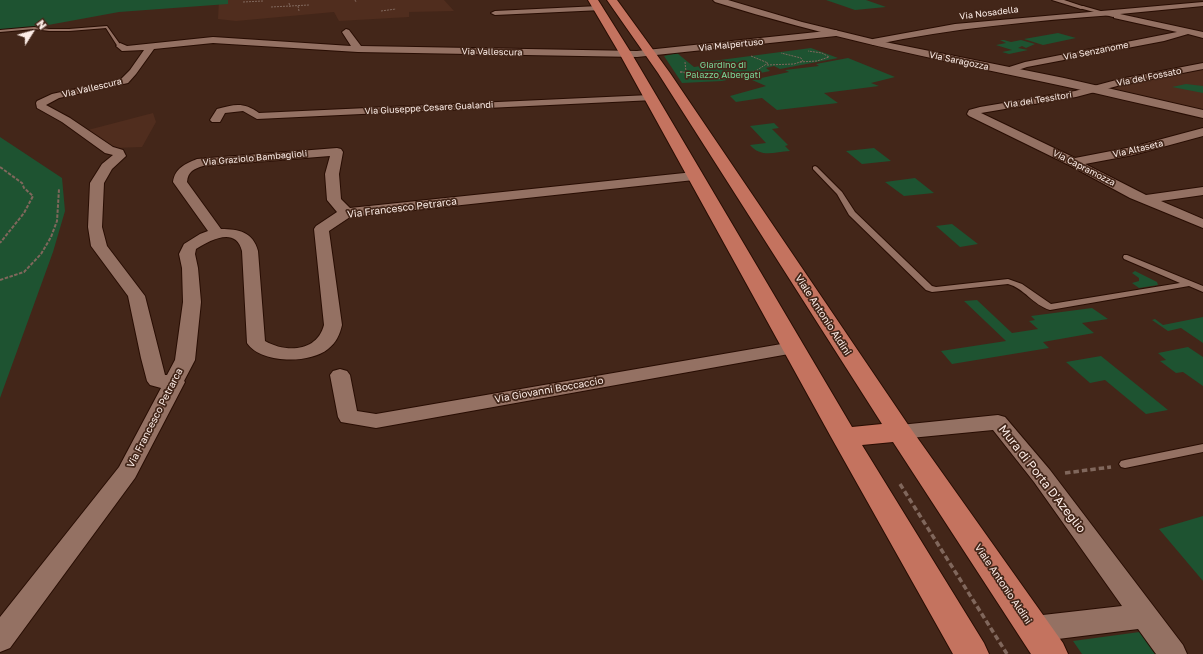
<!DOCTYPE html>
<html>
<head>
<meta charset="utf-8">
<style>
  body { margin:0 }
  #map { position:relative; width:1203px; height:654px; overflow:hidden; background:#432619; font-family:"Golos Text",sans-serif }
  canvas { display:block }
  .north { position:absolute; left:12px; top:12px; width:40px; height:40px; -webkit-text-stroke:3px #432619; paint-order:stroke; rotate:53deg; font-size:11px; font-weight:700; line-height:16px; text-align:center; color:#fcece6 }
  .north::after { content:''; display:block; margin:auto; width:14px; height:18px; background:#fcece6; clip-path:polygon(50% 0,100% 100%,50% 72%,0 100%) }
</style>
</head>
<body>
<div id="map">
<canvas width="1203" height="654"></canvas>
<div class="north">N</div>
</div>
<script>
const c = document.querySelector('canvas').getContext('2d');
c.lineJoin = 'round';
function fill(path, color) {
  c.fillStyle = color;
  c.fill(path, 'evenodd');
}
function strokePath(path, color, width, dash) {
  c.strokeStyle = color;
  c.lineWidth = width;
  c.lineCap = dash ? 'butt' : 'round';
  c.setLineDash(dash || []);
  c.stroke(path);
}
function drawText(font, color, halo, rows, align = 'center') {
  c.font = font + ' "Golos Text",sans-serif';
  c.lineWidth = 3.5;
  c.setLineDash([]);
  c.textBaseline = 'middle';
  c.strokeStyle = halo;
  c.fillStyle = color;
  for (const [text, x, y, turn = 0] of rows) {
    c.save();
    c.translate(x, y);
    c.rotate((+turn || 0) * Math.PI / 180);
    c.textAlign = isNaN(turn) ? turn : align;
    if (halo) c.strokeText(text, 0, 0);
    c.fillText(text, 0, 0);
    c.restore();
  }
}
const built = new Path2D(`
  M219 0H444L454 11 409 12V17L339 21 334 12 236 21 218 19Z
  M1203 69V111L1108 89 1125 84 1128 85Z
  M153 113 156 122 142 147 114 148 88 130Z`);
const green = new Path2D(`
  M0 0H228V4L119 12 21 30 0 32Z
  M826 0H866L886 7 855 10Z
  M1058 33 1076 38 1043 45 1024 39Z
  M1000 40H1004L1011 42 1021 40 1035 44 1026 48 1022 46 1018 48 1028 50 1009 54 1002 52 1012 50 996 45 1006 43Z
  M811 48 838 58 780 69 774 66 766 68 770 71 722 81 682 83 664 56 677 53 694 67 708 65 705 62Z
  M848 58 895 77 871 83 879 86 824 93 838 103 777 110 762 98 736 102 730 96 766 86 752 80 789 72 785 70 819 66 816 64Z
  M1186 84 1203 86V93L1172 87Z
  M774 123 779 128 772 129 788 145 785 146 790 151C774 152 761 158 750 145L766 143 750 126Z
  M0 137 62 178 65 211 53 252 0 398Z
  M874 148 891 161 862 164 846 151Z
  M915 178 934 193 904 196 885 182Z
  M952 224 978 244 960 247 936 226Z
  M1135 271 1157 282 1158 285 1139 288 1132 283 1139 281V278L1132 273Z
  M977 300 1012 333 1038 329 1029 321 1035 320 1031 316 1092 308 1108 319 1082 323 1094 333 1043 342 1049 348 952 364 941 351 1006 341 964 301Z
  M1203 317V343L1181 328 1168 331 1152 320 1155 319 1163 325Z
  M1188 347 1203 357V386L1183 372 1176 373 1160 361 1166 360 1158 353Z
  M1101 356 1168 410 1146 414 1105 380 1090 383 1066 362Z
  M1203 516V581L1159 529Z
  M1147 631 1165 654H1082L1073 641Z`);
const pathFar3 = new Path2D(`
  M355 0 356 2
  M243 2 263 1
  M289 3 290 7
  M298 6 299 11
  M271 7 309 5
  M381 11 396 9
  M751 56 768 63 754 72
  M685 62 686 72
  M800 62 817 61 829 57 822 53 808 51
  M767 65 794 64 803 61 801 58 781 53`);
const pathFar2 = new Path2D(`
  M680 72C688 72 695 75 702 77 719 80 740 78 756 71`);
const pathFar1 = new Path2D(`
  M0 167 22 183 24 188 33 196 24 213 0 243
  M0 280 24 272 41 254 51 237 57 221 59 189`);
const path = new Path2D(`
  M1065 473 1111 467
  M900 484 1007 654`);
const service = new Path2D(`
  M107 26 122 47H118L106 28 69 31H49L34 29 0 32V30L34 27 49 29H69Z
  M815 166 817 167 842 192 855 212 932 286 936 287 1008 279 1022 284 1051 304 1180 283 1124 259 1123 257 1124 255H1127L1203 286V292L1189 286 1050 310C1033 305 1024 288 1008 284L932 292 926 290 849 215 837 194 813 169V167Z
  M1203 444V452L1125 468 1121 467 1119 464 1121 461 1125 460Z`);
const pedestrian = new Path2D(`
  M1079 6H1083L1118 16 1113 17 1079 8Z`);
const minor = new Path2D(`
  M1052 0H1064L1085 7 1081 9Z
  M1203 2V6L1120 14 1203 32V38L1188 34 1164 41 1027 67 1006 74 1001 71 1003 69 1025 62 1177 32 1114 18V15C1033 21 953 28 873 45L869 42 873 39 955 24Z
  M599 6H602V10L495 15 491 13 495 11Z
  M346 29 349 30 361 46 637 51 836 30 840 33 836 36 637 57 358 52 213 43 154 49 136 74 128 83 59 98 46 105 70 118 113 147 123 150 126 156 112 169 104 183 102 227 107 246 145 296 165 375H167L175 360 183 302 182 268 179 254 184 244 200 234 208 231 173 182C175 168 185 164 197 159L337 148 341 149 343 152 339 174 341 199 350 208 694 172 699 173 701 176 699 179 694 180 350 217 329 231 342 325C340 334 336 343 328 349 310 364 261 364 247 343L242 251C236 226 210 240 196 249L195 254 198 268 201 302 195 360 184 381 185 382 135 478 10 648 0 652V617L119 467 161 388 150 385 147 381 141 358 128 296 91 246 88 227 90 183 102 164 113 155 105 153 62 122 37 108 36 103 37 101 52 94 121 79 130 70 144 50 122 51 116 46 120 43 127 46 213 37 351 46 342 32ZM330 156 325 174 327 200 337 212 316 226 314 229 324 325C317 352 286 353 265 341L258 251C253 232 239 229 221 229L187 182C188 171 194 169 203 166Z
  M1203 63V69L1121 85 1076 97 981 113 1075 158 1132 147 1203 128V136L1133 155 1085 164 1146 195 1203 187V195L1161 201 1203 219V228L1130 198 1069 165 969 116 967 114 969 110 980 107 1075 91 1120 79Z
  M650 95 654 96 655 98 654 100 257 119 243 111 225 113 220 122H212L210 120 217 109C235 104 244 102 259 113Z
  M793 342 800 344 802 348 800 352 376 428 341 422 338 417 330 375 333 371 340 369 347 371 350 375 357 411 376 414Z
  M998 415 1005 417 1050 470 1183 645 1187 654H1156L1138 629 1034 642 1024 638 1020 629 1024 620 1034 616 1122 606 1034 482 993 430 900 439 892 437 889 432 892 427 900 425Z`);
const tertiary = new Path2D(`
  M713 0H728L802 22 880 41 1064 78 1203 110V118C1150 106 1097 93 1044 82 933 59 823 36 715 2Z`);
const primary = new Path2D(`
  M588 0H598L630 51 852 427 882 424 658 73 607 0H617L670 73 909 426 1063 643 1068 654H1031L893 442 862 445 984 643 989 654H953L831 437 618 51Z`);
const farStreetnames = [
  ["Via Nosadella",989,13,-7],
  ["Via Malpertuso",731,45,-6],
  ["Via Senzanome",1096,51,-11],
  ["Via Vallescura",492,52,1],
  ["Via Saragozza",959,61,12],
  ["Via del Fossato",1149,77,-11],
  ["Via Vallescura",92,88,-13],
  ["Via dei Tessitori",1038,100,-9],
  ["Via Giuseppe Cesare Gualandi",429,108,-3],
  ["Via Altaseta",1138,149,-13],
  ["Via Graziolo Bambaglioli",255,158,-5],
  ["Via Capramozza",1084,168,27]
];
const farParknames = [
  ["Giardino di",723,65],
  ["Palazzo Albergati",723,75]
];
const streetNames = [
  ["Via Francesco Petrarca",402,208,-7],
  ["Viale Antonio Aldini",823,315,57],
  ["Via Giovanni Boccaccio",549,390,-10],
  ["Via Francesco Petrarca",155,418,-63],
  ["Viale Antonio Aldini",1003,584,56]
];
const nearStreetnames = [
  ["Mura di Porta D'Azeglio",1042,479,52]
];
fill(built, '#502d1e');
fill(green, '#1e5331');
strokePath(service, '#280d03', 2);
strokePath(pedestrian, '#280d03', 2);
strokePath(minor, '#280d03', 2);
strokePath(tertiary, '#280d03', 2);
strokePath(primary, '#280d03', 2);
strokePath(pathFar3, '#80675c', 1, [2, 1]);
strokePath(pathFar2, '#80675c', 1.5, [2.5, 1]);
strokePath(pathFar1, '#80675c', 2, [3.5, 1.5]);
strokePath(path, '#80675c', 3.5, [5.5, 3]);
fill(service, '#947163');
fill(pedestrian, '#947163');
fill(minor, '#947163');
fill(tertiary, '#947163');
fill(primary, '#c4735f');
drawText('9px', '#fcece6', '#432619', farStreetnames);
drawText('9px', '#7ad798', '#432619', farParknames);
drawText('10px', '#fcece6', '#432619', streetNames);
drawText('12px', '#fcece6', '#432619', nearStreetnames);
</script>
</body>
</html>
